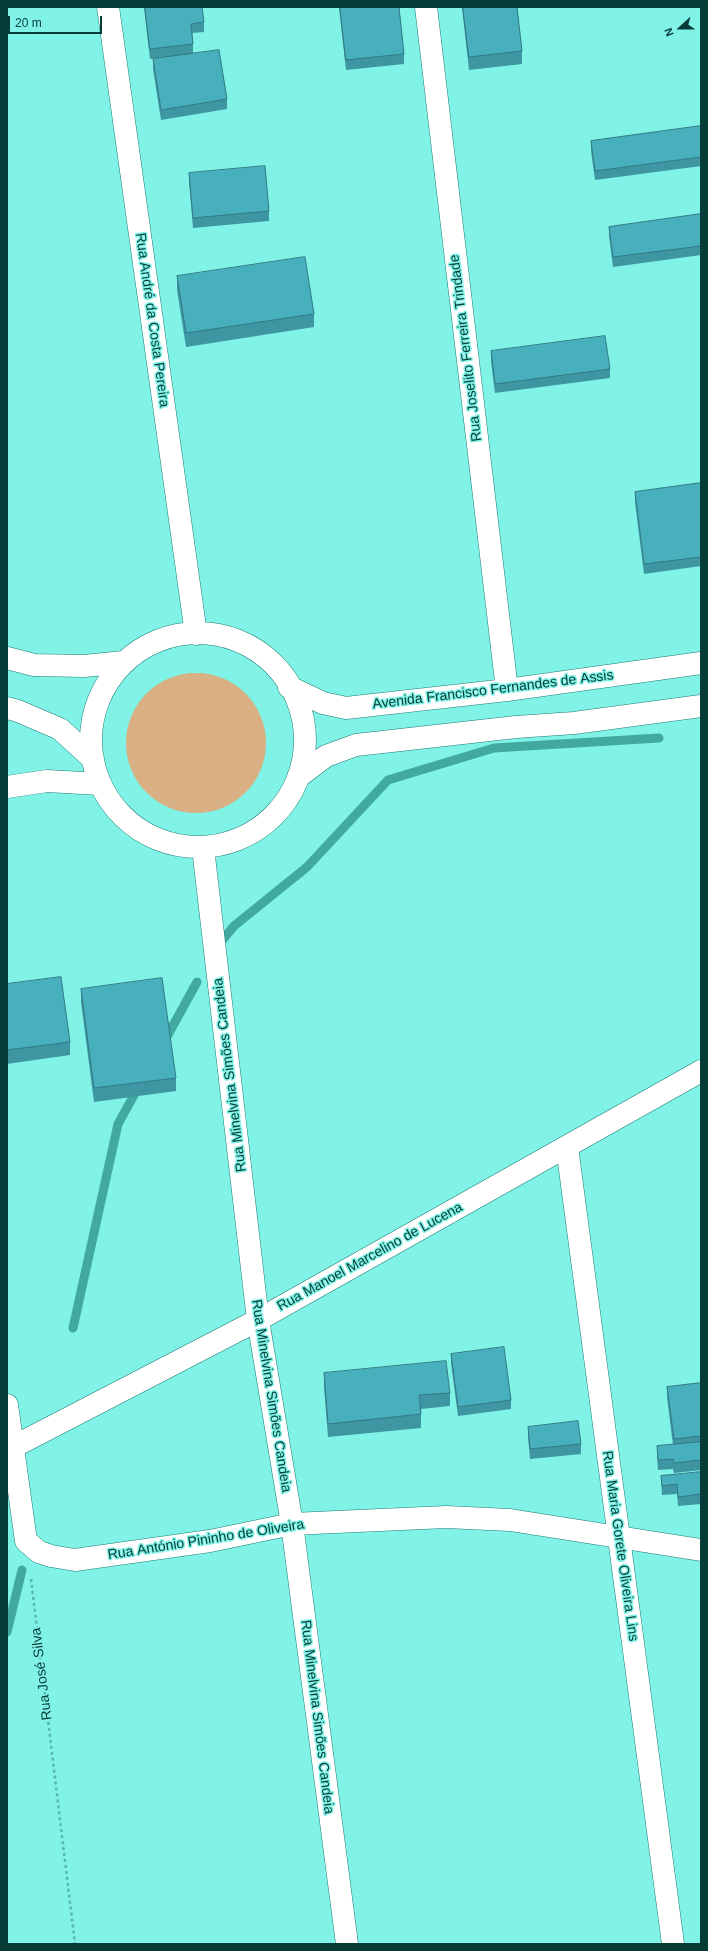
<!DOCTYPE html>
<html>
<head>
<meta charset="utf-8">
<style>
  body { margin:0 }
  #map { position:relative; width:708px; height:1951px; overflow:hidden; background:#80f2e6; font-family:Arial,sans-serif }
  canvas { display:block }
  .frame { position:absolute; inset:0; border:8px solid #063c38; pointer-events:none }
  .north { position:absolute; left:660px; top:8px; width:40px; height:40px; -webkit-text-stroke:3px #80f2e6; paint-order:stroke; rotate:249deg; font-size:11px; font-weight:700; line-height:16px; text-align:center; color:#063c38 }
  .north::after { content:''; display:block; margin:auto; width:14px; height:18px; background:#063c38; clip-path:polygon(50% 0,100% 100%,50% 72%,0 100%) }
  .scale { position:absolute; left:8px; top:16px; width:94px; height:18px; box-sizing:border-box; border:2px solid #063c38; border-top:0; padding-left:5px; font-size:12px; line-height:14px; white-space:nowrap; color:#063c38; -webkit-text-stroke:3px #80f2e6; paint-order:stroke }
</style>
</head>
<body>
<div id="map">
<canvas width="708" height="1951"></canvas>
<div class="frame"></div>
<div class="north">N</div>
<div class="scale">20 m</div>
</div>
<script>
const c = document.querySelector('canvas').getContext('2d');
c.lineJoin = 'round';
function fill(path, color) {
  c.fillStyle = color;
  c.fill(path, 'evenodd');
}
function strokePath(path, color, width, dash) {
  c.strokeStyle = color;
  c.lineWidth = width;
  c.lineCap = dash ? 'butt' : 'round';
  c.setLineDash(dash || []);
  c.stroke(path);
}
function drawText(font, color, halo, rows, align = 'center') {
  c.font = font + ' Arial,sans-serif';
  c.lineWidth = 3;
  c.setLineDash([]);
  c.textBaseline = 'middle';
  c.strokeStyle = halo;
  c.fillStyle = color;
  for (const [text, x, y, turn = 0] of rows) {
    c.save();
    c.translate(x, y);
    c.rotate((+turn || 0) * Math.PI / 180);
    c.textAlign = isNaN(turn) ? turn : align;
    if (halo) c.strokeText(text, 0, 0);
    c.fillText(text, 0, 0);
    c.restore();
  }
}
const green = new Path2D(`
  M126 743a70 70 0 1 1 140 0a70 70 0 1 1-140 0Z`);
const stream = new Path2D(`
  M219 944 234 926 307 867 388 780 494 748 659 738
  M164 1042 197 982
  M73 1328 118 1124 139 1086
  M7 1632 22 1570`);
const path = new Path2D(`
  M31 1579 75 1944`);
const street = new Path2D(`
  M108 7 196 634
  M426 7 507 690
  M91 740a107 107 0 1 1 214 0a107 107 0 1 1-214 0Z
  M7 658 34 665 84 666 124 662
  M289 687 323 703 346 708 507 690 701 663
  M7 708 18 711 60 729 93 759
  M298 777 326 756 356 745 516 727 574 723 701 706
  M7 787 47 781 100 784
  M203 848 258 1320 292 1524 347 1944
  M567 1147 673 1944
  M7 1405 26 1541 39 1552 51 1556 75 1560 210 1541 292 1524 446 1517 510 1520 701 1550
  M13 1447 258 1320 701 1071`);
const wall = new Path2D(`
  M144 7H202L204 22V32L192 33 193 44V53L227 99V109L161 120 153 69V59L184 55 150 59Z
  M339 7H399L404 54V64L346 70Z
  M462 7H517L522 51V64L469 70Z
  M701 126V166L595 180 591 151V141Z
  M189 173 269 211V221L193 228 189 182Z
  M701 214V255L613 267 609 236V227Z
  M177 276 314 314V327L186 347 177 290Z
  M491 351 610 369V378L495 393 491 361Z
  M701 483V566L644 574 635 502V492Z
  M7 984 70 1042V1055L7 1064Z
  M81 989 176 1078V1091L94 1102 81 1002Z
  M451 1354 511 1400V1409L458 1416 451 1363Z
  M324 1373 450 1393V1406L421 1409V1428L328 1437 324 1387Z
  M701 1383V1470L674 1473 673 1469 658 1470 657 1456V1446L673 1445 667 1397V1387Z
  M528 1427 581 1444V1454L530 1459 528 1437Z
  M701 1472V1504L678 1506 677 1494 662 1495 661 1476Z`);
const building = new Path2D(`
  M145 7H202L204 22 191 24 193 44 150 49Z
  M340 7H399L404 54 346 60Z
  M463 7H517L522 51 469 57Z
  M219 50 227 99 161 110 153 59Z
  M701 126V157L595 171 591 141Z
  M265 166 269 211 193 218 189 173Z
  M701 214V246L613 257 609 227Z
  M305 257 314 314 186 333 177 276Z
  M605 336 610 369 495 384 491 351Z
  M701 483V557L644 564 635 492Z
  M61 977 70 1042 7 1050V984Z
  M162 978 176 1078 94 1088 81 989Z
  M504 1347 511 1400 458 1407 451 1354Z
  M446 1361 450 1393 419 1395 421 1414 328 1424 324 1373Z
  M701 1383V1436L674 1439 667 1387Z
  M578 1421 581 1444 530 1449 528 1427Z
  M701 1442V1460L674 1463 673 1459 658 1460 657 1446Z
  M701 1472V1494L678 1497 677 1484 662 1486 661 1476Z`);
const streetNames = [
  ["Rua André da Costa Pereira",152,320,82],
  ["Rua Joselito Ferreira Trindade",466,348,-97],
  ["Avenida Francisco Fernandes de Assis",493,690,-7],
  ["Rua Minelvina Simões Candeia",230,1075,-97],
  ["Rua Manoel Marcelino de Lucena",370,1257,-29],
  ["Rua Minelvina Simões Candeia",271,1396,81],
  ["Rua António Pininho de Oliveira",206,1540,-9],
  ["Rua Maria Gorete Oliveira Lins",620,1546,82],
  ["Rua José Silva",42,1674,-97],
  ["Rua Minelvina Simões Candeia",317,1717,83]
];
fill(green, '#d9af84');
strokePath(stream, '#41a9a0', 9);
strokePath(street, '#1d7c75', 23);
strokePath(path, '#59b7ae', 2.5, [3, 3]);
strokePath(street, '#fff', 22);
fill(wall, '#3e96a3');
fill(building, '#48afbd');
strokePath(building, '#327a84', 1);
drawText('14px', '#063c38', '#80f2e6', streetNames);
</script>
</body>
</html>
